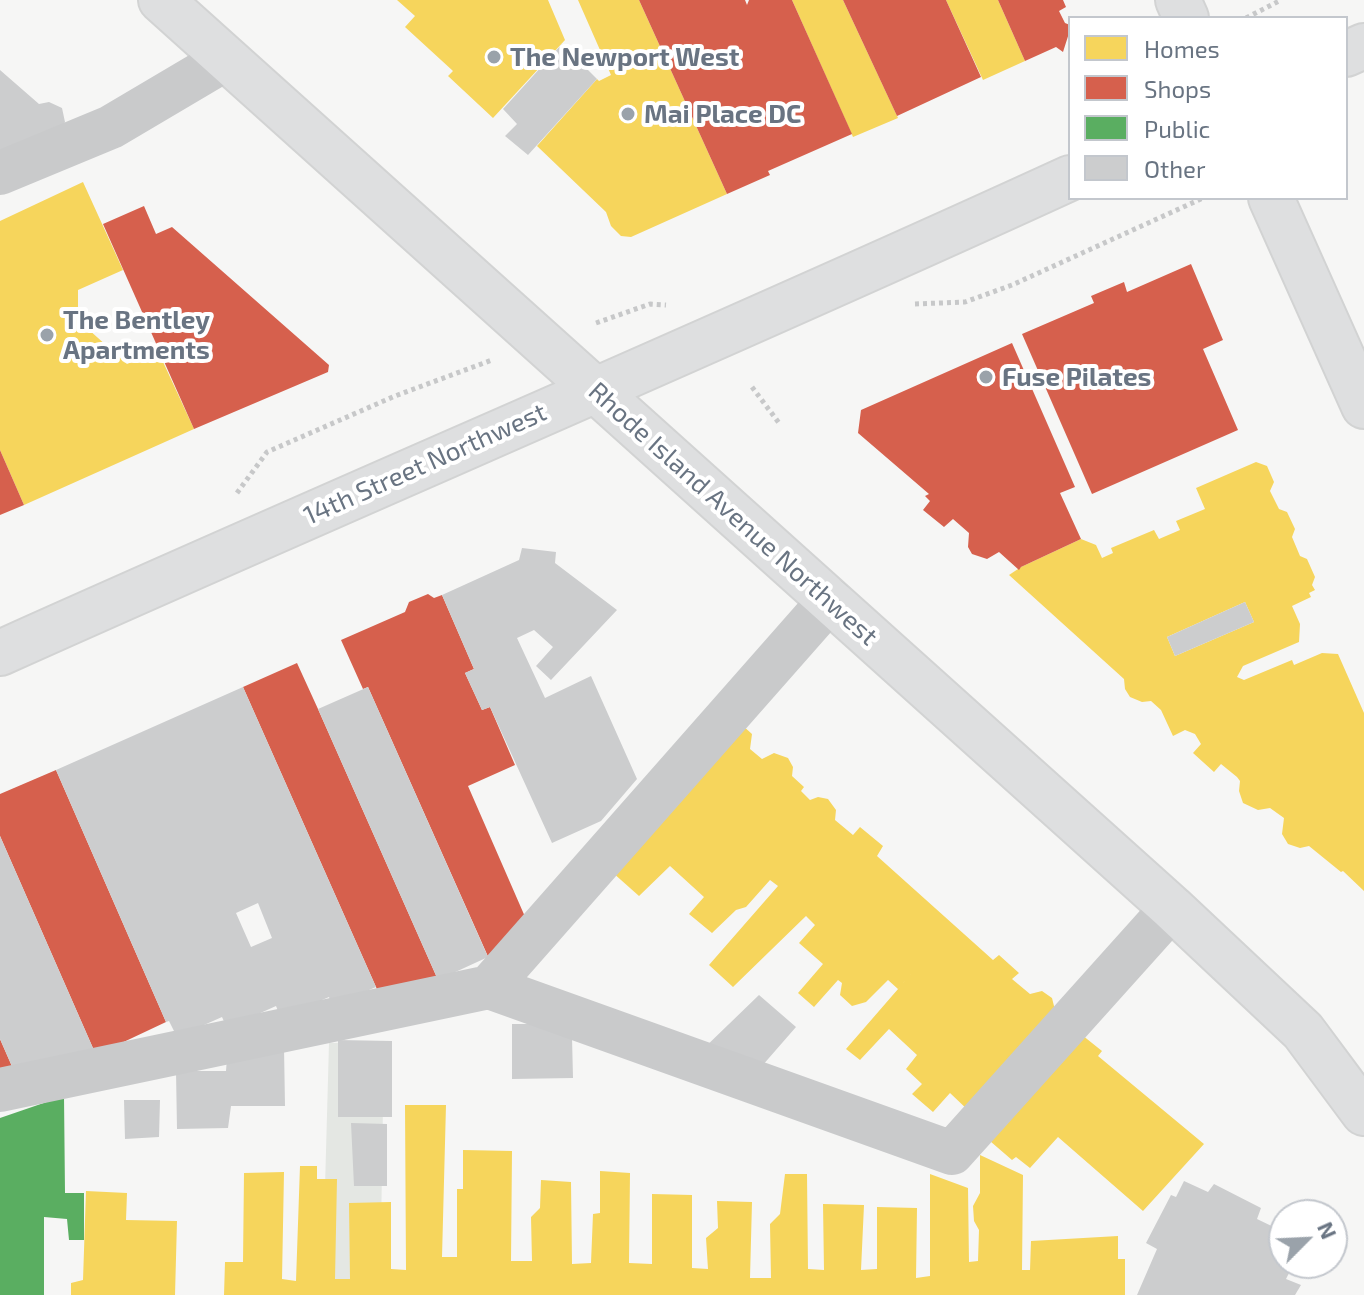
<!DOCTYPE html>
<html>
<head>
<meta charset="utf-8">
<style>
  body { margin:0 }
  #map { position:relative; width:1364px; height:1295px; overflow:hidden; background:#f6f6f5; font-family:"Exo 2",sans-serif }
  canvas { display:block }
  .legend { position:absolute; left:1068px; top:16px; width:280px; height:184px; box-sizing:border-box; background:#fff; border:2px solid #c3c7cd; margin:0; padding:10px 14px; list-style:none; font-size:24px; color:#697482 }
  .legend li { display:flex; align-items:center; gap:16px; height:40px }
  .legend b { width:40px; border:2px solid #c3c7cd }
  .north { position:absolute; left:1268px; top:1199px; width:80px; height:80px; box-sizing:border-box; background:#fff; border:2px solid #c3c7cd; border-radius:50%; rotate:66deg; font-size:22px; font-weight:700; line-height:32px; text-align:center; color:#697482 }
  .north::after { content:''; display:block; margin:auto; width:28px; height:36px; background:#9aa2aa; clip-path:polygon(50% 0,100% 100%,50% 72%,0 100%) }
</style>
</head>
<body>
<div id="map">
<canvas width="1364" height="1295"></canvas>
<ul class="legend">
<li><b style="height:22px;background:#f6d55c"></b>Homes</li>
<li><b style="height:22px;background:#d6604d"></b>Shops</li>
<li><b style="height:22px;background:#5aae61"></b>Public</li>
<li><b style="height:22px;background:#cccdce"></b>Other</li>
</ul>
<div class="north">N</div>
</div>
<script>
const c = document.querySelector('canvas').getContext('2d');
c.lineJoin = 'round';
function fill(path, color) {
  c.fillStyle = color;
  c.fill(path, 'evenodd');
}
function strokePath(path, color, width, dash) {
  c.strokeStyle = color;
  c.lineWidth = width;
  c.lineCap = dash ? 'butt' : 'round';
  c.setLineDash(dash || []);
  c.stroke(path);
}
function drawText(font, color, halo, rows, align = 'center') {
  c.font = font + ' "Exo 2",sans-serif';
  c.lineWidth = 8;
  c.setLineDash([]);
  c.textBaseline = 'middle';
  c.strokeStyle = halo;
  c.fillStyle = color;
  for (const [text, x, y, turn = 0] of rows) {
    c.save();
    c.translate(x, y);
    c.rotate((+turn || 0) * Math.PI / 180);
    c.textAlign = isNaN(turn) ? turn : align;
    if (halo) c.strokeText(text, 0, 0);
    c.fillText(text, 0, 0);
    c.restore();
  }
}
const green = new Path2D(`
  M384 1042 380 1295H322L329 1043Z`);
const homes = new Path2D(`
  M397 0H548L565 40 493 118 448 76 453 71 405 27 415 16Z
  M578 0H639L727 194 631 237 621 236 611 226 606 212 537 146 597 79 599 81 611 75Z
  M792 0H843L898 118 853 137Z
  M946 0H998L1025 61 983 80Z
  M83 182 123 270 78 290V320L127 364 158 351 194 429 24 505 0 450V221Z
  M1256 462 1267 466 1274 482 1270 491 1279 509 1287 512 1295 529 1292 537 1300 556 1307 559 1315 577 1312 585 1315 590 1309 593 1311 597 1292 606 1300 624 1299 642 1243 666 1237 677 1244 680 1292 660 1294 665 1322 653 1338 654 1364 713V891L1343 871 1341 872 1309 846 1300 848 1288 844 1282 834 1284 818 1270 808 1258 810 1243 803 1239 791 1240 781 1237 777 1221 764 1214 772 1193 753 1201 744 1195 734 1185 730 1173 736 1161 710 1151 701 1142 702 1130 697 1125 689 1124 679 1009 575 1021 567 1081 539 1096 545 1102 558 1113 553 1111 548 1154 530 1159 539 1180 530 1176 521 1205 509 1196 488ZM1245 602 1254 622 1175 656 1167 637Z
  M742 725 752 734 750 749 762 759 774 753 788 758 793 767 792 776 804 787 801 791 810 800 818 797 828 799 836 810 835 820 853 835 860 827 883 846 877 856 993 960 999 955 1019 973 1012 979 1030 994 1042 991 1052 998 1055 1010 970 1112 950 1093 933 1112 912 1094 922 1084 906 1069 917 1055 889 1029 860 1060 846 1049 918 966 898 989 888 980 866 1002 852 1006 840 995 842 983 838 980 814 1007 798 993 823 964 799 943 815 925 806 916 733 987 709 965 778 886 770 880 746 907 736 910 712 933 689 914 704 897 670 866 639 896 603 864Z
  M1077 1031 1102 1051 1098 1056 1204 1144 1143 1211 1058 1137 1030 1168 1016 1157 1012 1160 983 1135Z
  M405 1105H446L442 1257H457V1189H463V1150L512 1151 511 1261H532L531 1217 540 1208 541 1180 571 1182 572 1264 591 1263 593 1214 600 1213V1171L630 1173 629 1263 652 1264V1194L692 1195V1268L708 1269 706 1238 718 1228 717 1201 752 1202 750 1278H771L770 1224 780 1214 785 1174H807L808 1269 824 1270 823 1204 864 1205 861 1270 877 1269V1207L917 1208 916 1278 930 1276V1174L968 1188 969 1262 978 1261 979 1230 974 1221 973 1206 980 1193V1155L1023 1175 1022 1270H1030L1031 1241 1118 1236V1259H1125V1295H224L225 1262H243L244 1173 284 1172 282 1279 296 1281 300 1166H317V1179H337L335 1279H350L349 1203 391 1202V1269L406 1270Z
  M86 1191 127 1193 126 1220 177 1221 175 1295H71V1283L83 1280Z`);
const shops = new Path2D(`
  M639 0H745L747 5 749 0H792L852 134 768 171 770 175 727 194Z
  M843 0H946L981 77 897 116Z
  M998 0H1063L1066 7 1059 11 1065 23 1070 25V30L1063 52 1056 47 1025 61Z
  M144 206 156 234 172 227 329 365 328 372 194 429 103 224Z
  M1191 264 1223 340 1203 349 1238 430 1092 494 1022 334 1094 303 1091 296 1124 282 1127 292Z
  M1012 343 1075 487 1060 493 1081 539 1021 567 1019 570 999 552 987 559 972 554 968 547 969 533 953 519 944 527 923 510 930 501 925 496 929 494 858 433 861 410Z
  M0 450 24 505 0 515Z
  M428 594 434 598 442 595 474 669 465 673 482 710 490 707 515 765 468 786 526 919 490 961 368 687 363 689 341 640 405 612 409 602Z
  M297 663 318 709 438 980 380 996 243 687Z
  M56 770 166 1022 96 1055 0 836V794Z
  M0 1039 14 1071 0 1072Z`);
const public = new Path2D(`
  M64 1096 65 1193H84V1240H69L67 1219 44 1217V1295H0V1118Z`);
const building = new Path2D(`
  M562 44 597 79 528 155 505 136 517 124 503 109Z
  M0 70 39 104 49 102 62 108 65 122 60 131 0 159Z
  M522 548 556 552 555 563 617 610 551 680 536 666 553 647 534 630 517 638 545 698 591 676 637 779 601 821 552 843 490 707 482 710 465 673 474 669 442 595 519 560Z
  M1245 602 1254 622 1175 656 1167 637Z
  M243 687 376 987 332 1006 329 997 281 1018 276 1006 227 1028 222 1017 177 1037 169 1021 166 1022 56 770ZM258 903 272 938 251 947 236 913Z
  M368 687 488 957 438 980 318 709Z
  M0 836 96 1055 14 1071 0 1039Z
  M759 995 796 1027 755 1074 699 1053Z
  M512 1024H536L572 1037 573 1078 512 1079Z
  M338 1040 392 1041V1117H338Z
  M284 1047 285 1106H231L228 1128 177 1129 176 1071H226L227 1058Z
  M124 1100H160L159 1137 125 1139Z
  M351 1123 387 1124V1186H354Z
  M1184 1181 1208 1192 1214 1184 1261 1208 1257 1219 1284 1232V1263H1294L1286 1279 1301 1285 1295 1295H1137L1157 1249 1146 1243 1171 1195 1176 1197Z`);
const path = new Path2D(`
  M1246 18 1281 0
  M915 304 965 302 1012 285 1203 198
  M596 323 650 304 666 305
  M752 387 779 423
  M237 493 267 452 395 396 492 360`);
const minor = new Path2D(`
  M0 173 111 127 226 59
  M489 987 952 1153 1172 908
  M0 1090 489 987 830 600`);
const major = new Path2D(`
  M161 0 1172 908 1303 1031 1364 1113
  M1178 0 1186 18
  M1346 54 1364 46
  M1271 198 1364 406
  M0 653C356 493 715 341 1070 178`);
const markers = [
  [494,57,8,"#9aa2aa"],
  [628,114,8,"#9aa2aa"],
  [47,335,8,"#9aa2aa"],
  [986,377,8,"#9aa2aa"]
];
const poiNames = [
  ["The Newport West",510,57],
  ["Mai Place DC",644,114],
  ["The Bentley",63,320],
  ["Apartments",63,350],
  ["Fuse Pilates",1002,377]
];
const streetNames = [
  ["14th Street Northwest",425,464,-24],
  ["Rhode Island Avenue Northwest",733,514,42]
];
fill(green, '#e4e7e3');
fill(homes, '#f6d55c');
fill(shops, '#d6604d');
fill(public, '#5aae61');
fill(building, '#cccdce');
strokePath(major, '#d2d3d3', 48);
strokePath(path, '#c7c8c9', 5, [4, 4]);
strokePath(minor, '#c9cacb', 44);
strokePath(major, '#dedfe0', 44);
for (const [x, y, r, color] of markers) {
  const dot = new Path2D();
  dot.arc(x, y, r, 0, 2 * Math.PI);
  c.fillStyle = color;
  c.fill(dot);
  strokePath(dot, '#fff', 3);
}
drawText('bold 26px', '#697482', '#fff', poiNames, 'left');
drawText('26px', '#697482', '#fff', streetNames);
</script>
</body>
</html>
